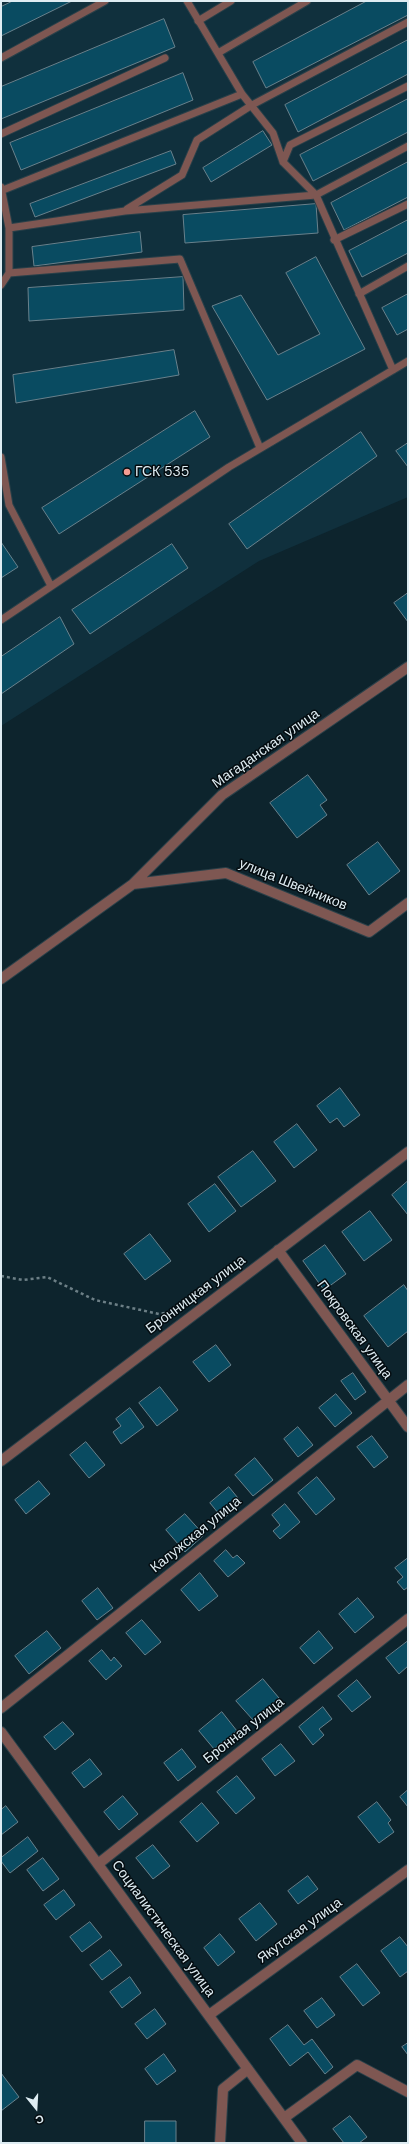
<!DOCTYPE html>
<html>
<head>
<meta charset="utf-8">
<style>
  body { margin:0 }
  #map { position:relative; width:409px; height:2144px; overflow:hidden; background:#0d242d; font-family:"DM Sans",sans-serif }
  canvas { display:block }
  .frame { position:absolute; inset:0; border:2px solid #deecf2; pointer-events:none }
  .north { position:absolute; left:16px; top:2088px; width:40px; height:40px; -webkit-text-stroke:3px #040c10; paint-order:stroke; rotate:162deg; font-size:11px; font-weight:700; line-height:16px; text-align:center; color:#deecf2 }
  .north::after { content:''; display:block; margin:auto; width:14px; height:18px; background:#deecf2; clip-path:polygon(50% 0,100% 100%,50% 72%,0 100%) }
</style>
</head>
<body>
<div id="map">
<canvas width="409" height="2144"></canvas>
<div class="frame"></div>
<div class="north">С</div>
</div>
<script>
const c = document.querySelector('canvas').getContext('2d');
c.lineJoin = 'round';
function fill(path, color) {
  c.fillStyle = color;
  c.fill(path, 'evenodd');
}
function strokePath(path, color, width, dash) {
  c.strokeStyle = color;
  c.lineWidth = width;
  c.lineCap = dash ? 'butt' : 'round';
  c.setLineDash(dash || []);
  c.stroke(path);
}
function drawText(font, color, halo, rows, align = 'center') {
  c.font = font + ' "DM Sans",sans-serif';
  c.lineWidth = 3;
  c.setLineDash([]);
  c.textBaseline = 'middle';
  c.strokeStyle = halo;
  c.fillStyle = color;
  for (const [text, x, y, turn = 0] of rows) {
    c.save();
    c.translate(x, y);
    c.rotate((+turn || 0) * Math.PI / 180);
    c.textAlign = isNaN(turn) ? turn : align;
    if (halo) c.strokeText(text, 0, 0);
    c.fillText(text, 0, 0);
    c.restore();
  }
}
const built = new Path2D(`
  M1 1H408V497L259 561 1 726Z`);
const building = new Path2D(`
  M13 1H72L1 36V7Z
  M367 1H408V15L266 88 253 62Z
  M164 19 175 47 1 119V87Z
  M408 40V74L298 132 285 105Z
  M183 73 193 100 21 170 10 143Z
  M408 99V132L313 181 300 155Z
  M263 131 272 145 211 182 203 168Z
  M171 151 176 164 35 217 30 204Z
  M408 162V197L344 230 331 203Z
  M316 204 318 233 185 243 183 215Z
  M408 220V253L362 277 349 251Z
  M140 232 142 252 34 266 32 247Z
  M316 257 365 349 267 400 212 306 241 295 278 355 320 334 286 273Z
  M183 277 184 310 29 321 28 288Z
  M408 294V329L397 335 382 308Z
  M174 350 179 375 16 403 13 375Z
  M195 411 210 437 59 534 42 508Z
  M361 432 377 456 247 549 229 524Z
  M408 443V467L396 451Z
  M1 542 18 567 1 578Z
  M172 544 188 568 90 634 72 610Z
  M408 593V622L394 603Z
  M60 617 74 644 1 694V657Z
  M308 775 327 800 320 805 327 815 297 838 270 803Z
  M378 842 400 871 369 895 347 865Z
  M340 1088 360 1115 344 1127 337 1118 330 1123 317 1106Z
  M297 1124 317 1150 294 1168 274 1142Z
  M253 1151 276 1181 241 1207 218 1177Z
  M408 1181V1215L392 1195Z
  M215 1184 236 1211 209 1232 188 1204Z
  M370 1211 392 1240 364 1261 342 1232Z
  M150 1234 171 1261 145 1280 124 1254Z
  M325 1245 346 1274 324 1290 303 1261Z
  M404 1285 408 1291V1331L388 1347 364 1316Z
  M216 1345 231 1365 209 1382 193 1362Z
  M353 1373 366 1392 355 1400 341 1381Z
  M160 1387 178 1410 157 1426 139 1403Z
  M336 1394 352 1413 335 1427 319 1408Z
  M130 1408 144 1427 121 1444 113 1432 121 1426 116 1419Z
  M298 1427 313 1445 298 1457 284 1439Z
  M372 1436 388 1457 374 1468 357 1447Z
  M86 1442 105 1465 89 1478 70 1455Z
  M255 1458 273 1480 253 1496 235 1475Z
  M317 1477 335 1499 316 1515 298 1493Z
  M39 1481 50 1494 26 1514 15 1500Z
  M229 1487 242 1503 223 1519 210 1503Z
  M285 1504 300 1522 280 1539 273 1531 280 1525 272 1515Z
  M185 1514 204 1535 185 1552 166 1530Z
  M226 1550 233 1558 237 1555 245 1563 228 1577 214 1561Z
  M408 1558V1587L404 1590 397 1582 403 1577 395 1568Z
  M200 1573 218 1596 199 1611 181 1590Z
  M98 1588 113 1608 97 1620 82 1601Z
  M358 1598 374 1617 355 1633 339 1614Z
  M142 1620 161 1642 145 1655 126 1633Z
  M47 1631 61 1648 29 1674 15 1656Z
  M319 1631 333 1648 314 1664 300 1648Z
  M408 1641V1666L399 1674 386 1658Z
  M102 1650 111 1661 114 1657 122 1666 106 1680 89 1661Z
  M263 1679 279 1698 253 1720 236 1701Z
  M357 1680 371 1697 352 1712 338 1696Z
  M323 1707 332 1719 319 1729 324 1735 313 1745 299 1727Z
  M222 1712 237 1731 214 1749 199 1731Z
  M63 1722 74 1734 55 1750 44 1737Z
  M281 1744 295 1761 275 1776 262 1759Z
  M182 1749 196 1767 178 1781 164 1763Z
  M90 1759 102 1774 84 1788 72 1773Z
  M237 1776 255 1798 236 1814 217 1792Z
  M408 1790V1807L400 1797Z
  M123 1796 138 1814 119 1830 104 1812Z
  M377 1802 391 1820 388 1823 394 1832 379 1843 358 1817Z
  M202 1803 219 1823 197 1842 180 1822Z
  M6 1806 18 1822 1 1835V1810Z
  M28 1837 38 1851 10 1873 1 1861V1858Z
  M153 1845 170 1866 153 1879 136 1858Z
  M43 1858 59 1879 43 1891 27 1870Z
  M308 1876 318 1889 298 1904 288 1891Z
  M64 1890 75 1905 56 1920 44 1905Z
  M260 1903 277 1924 256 1941 239 1919Z
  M90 1922 102 1937 82 1952 70 1937Z
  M220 1934 235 1952 218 1966 204 1948Z
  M400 1937 408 1947V1971L400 1977 381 1951Z
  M110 1950 122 1965 102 1980 90 1965Z
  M357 1964 380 1993 363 2006 340 1977Z
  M130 1977 141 1993 122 2008 110 1992Z
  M322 1998 335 2015 317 2028 304 2011Z
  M155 2009 166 2024 147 2039 135 2024Z
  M288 2025 304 2045 312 2039 333 2067 325 2074 308 2052 290 2066 270 2039Z
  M408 2043V2055L402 2047Z
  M164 2054 176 2071 157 2085 145 2069Z
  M1 2073 19 2097 1 2111Z
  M350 2116 367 2137 359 2143H344L333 2129Z
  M145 2121H176V2143H145Z`);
const path = new Path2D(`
  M1 1276 23 1280 47 1277 95 1300 159 1314 177 1311`);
const service = new Path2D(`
  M187 1 242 94 273 133 283 162 316 195 393 370
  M198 21 231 1
  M218 53 307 1
  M1 58 105 1
  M1 134 165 58
  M283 162 290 145 408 86
  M3 190 242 94
  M127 209 182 175 197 140 252 105 408 22
  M9 228 125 211 316 195 408 146
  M334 240 408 204
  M9 273 180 259 260 448
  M1 285 9 273V228L1 187
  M359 294 408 266
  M1 457 9 505 51 586
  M1 620 229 467 408 361`);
const minor = new Path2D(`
  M133 884 226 873 369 932 408 903
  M1 979 133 884 222 795 408 667
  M278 1250 408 1427
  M1 1461 408 1152
  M1 1708 408 1385
  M1 1732 302 2143
  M98 1864 408 1619
  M209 2015 408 1870
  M284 2118 357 2065 408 2092
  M220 2143 223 2089 248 2069`);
const markers = [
  [127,472,4,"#f59c92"]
];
const poiNames = [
  ["ГСК 535",135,472]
];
const streetNames = [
  ["Магаданская улица",266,749,-35],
  ["улица Швейников",293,885,22],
  ["Бронницкая улица",196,1295,-37],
  ["Покровская улица",354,1330,54],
  ["Калужская улица",196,1535,-39],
  ["Бронная улица",244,1731,-38],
  ["Социалистическая улица",163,1929,54],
  ["Якутская улица",300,1931,-36]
];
fill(built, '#10303d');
fill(building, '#094b61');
strokePath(building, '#68818c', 1);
strokePath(service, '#2a4049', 9);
strokePath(minor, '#2a4049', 12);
strokePath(path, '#6c7f86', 2.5, [3, 3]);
strokePath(service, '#7e5752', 7);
strokePath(minor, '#7e5752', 10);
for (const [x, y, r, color] of markers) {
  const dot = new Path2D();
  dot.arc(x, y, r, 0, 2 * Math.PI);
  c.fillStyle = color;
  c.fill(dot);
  strokePath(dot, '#040c10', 1.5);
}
drawText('14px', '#deecf2', '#040c10', poiNames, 'left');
drawText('14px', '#deecf2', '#040c10', streetNames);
</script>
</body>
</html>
